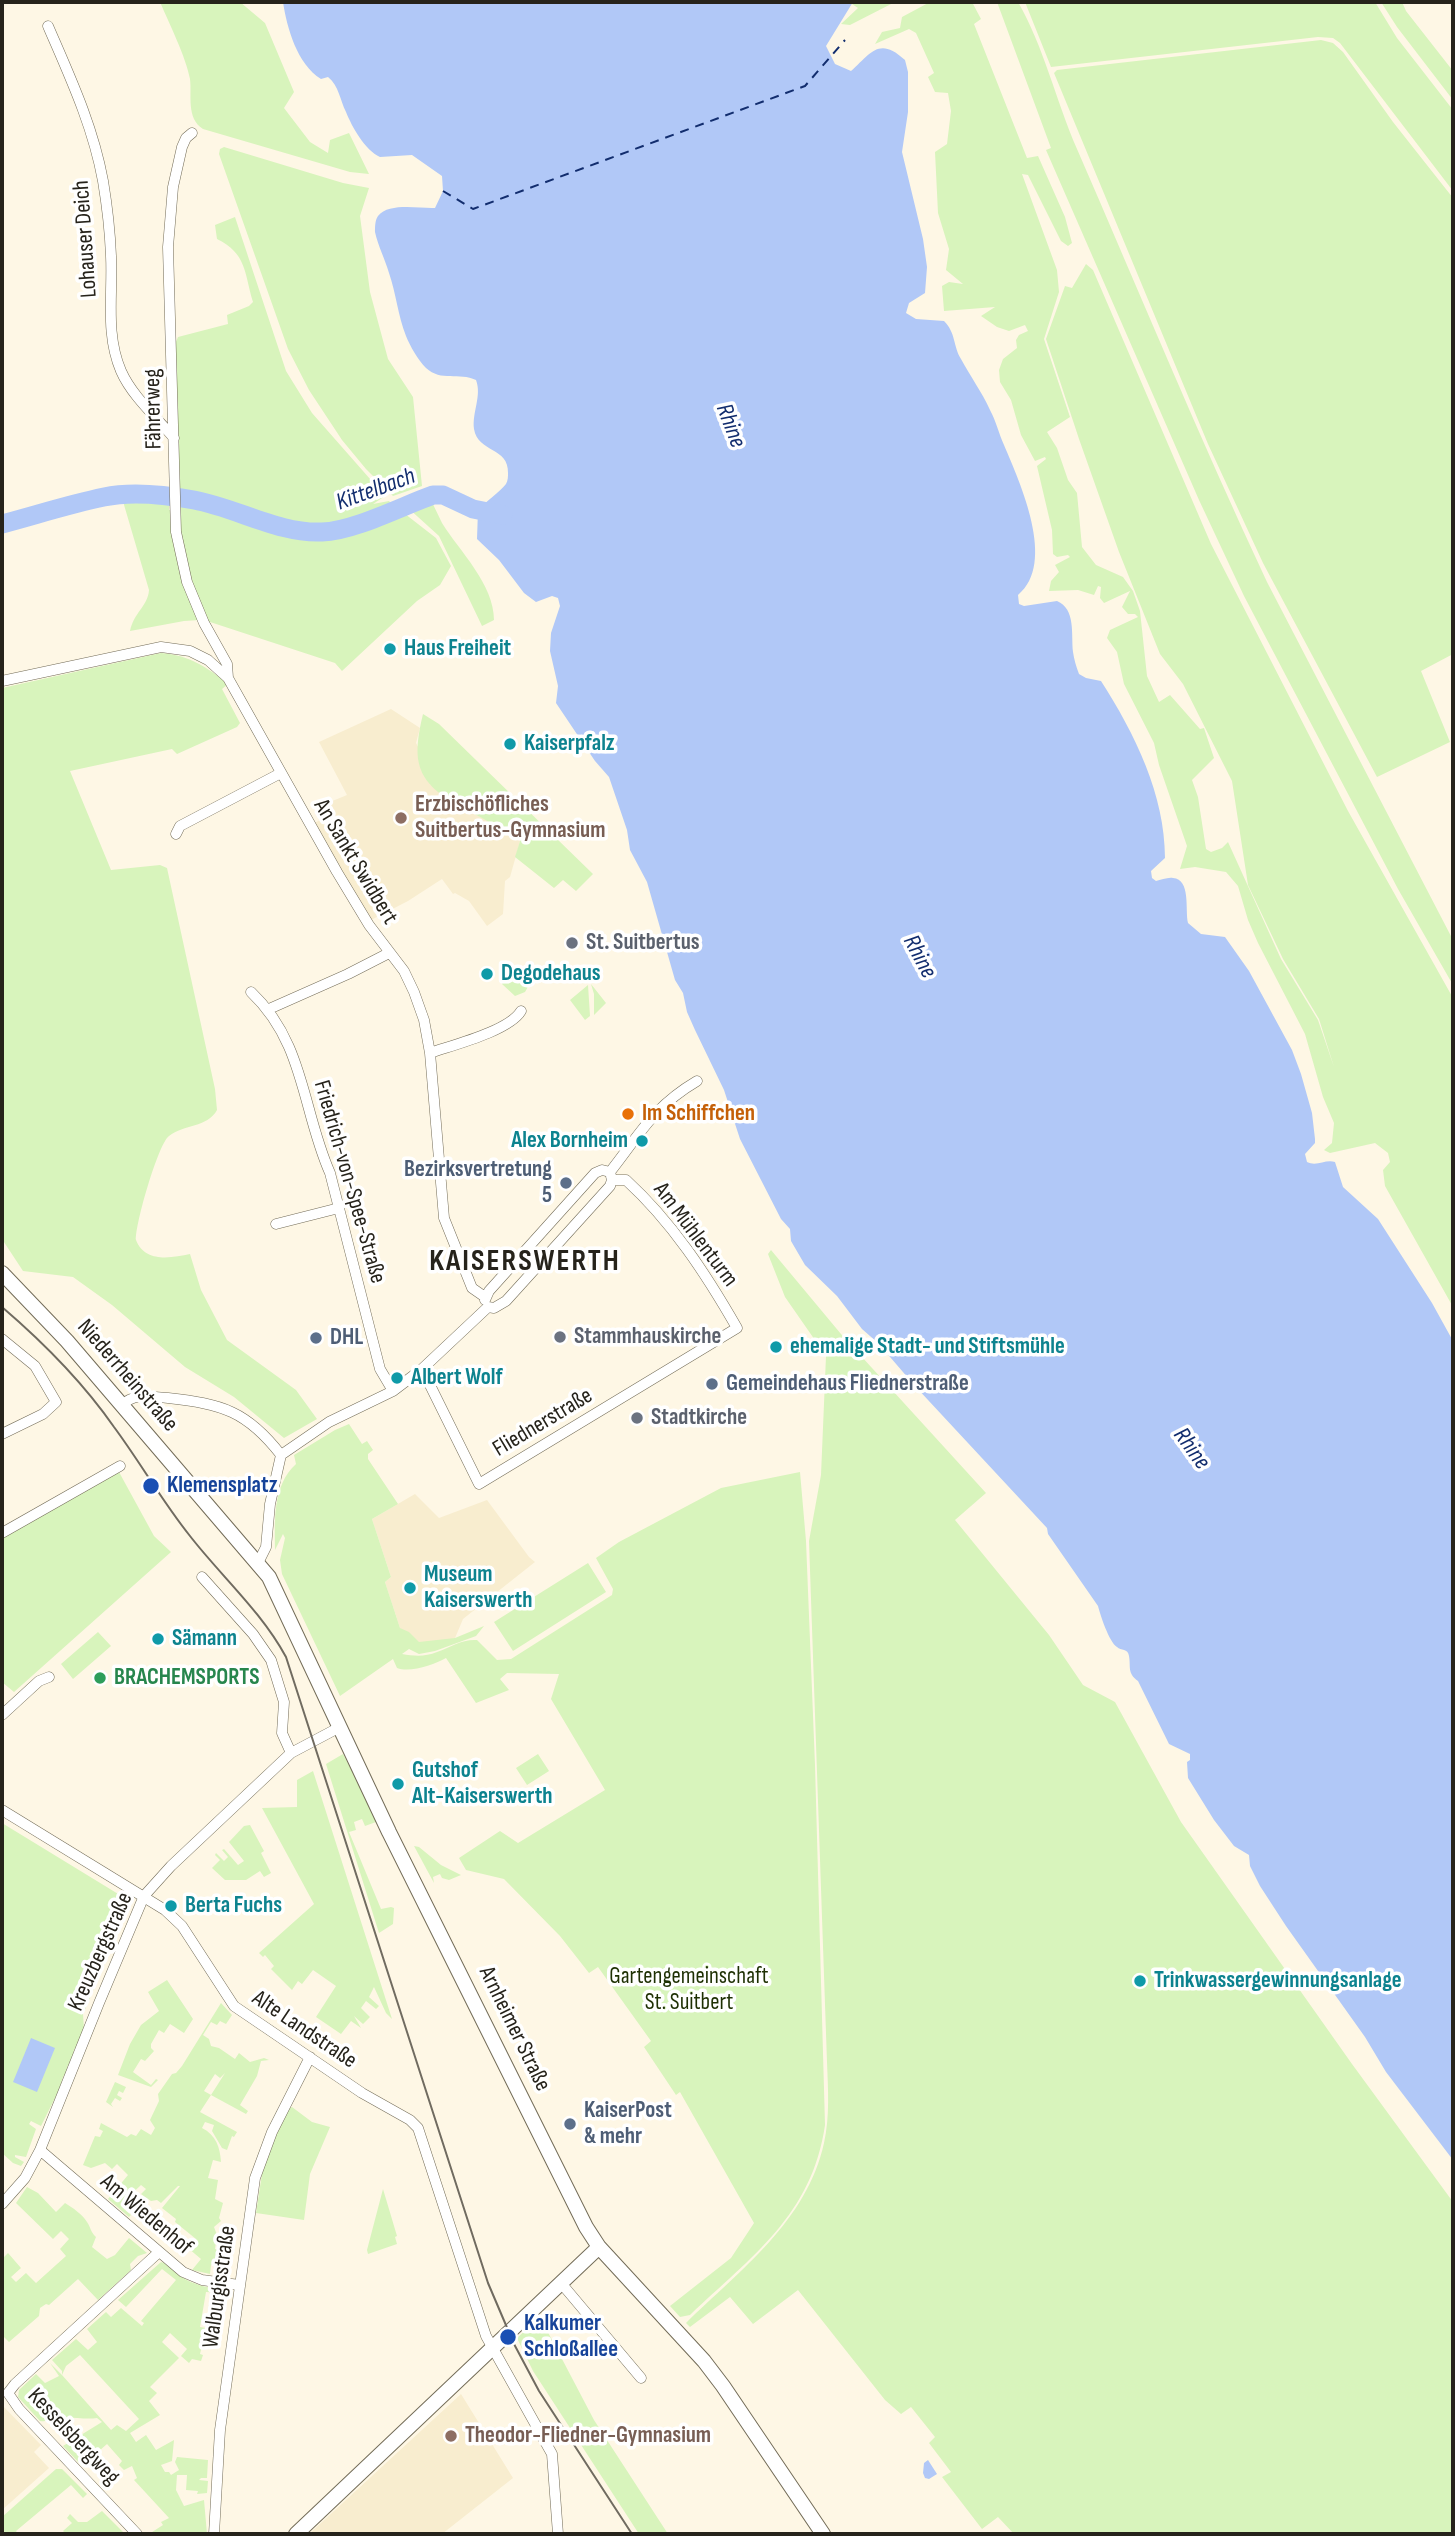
<!DOCTYPE html>
<html>
<head>
<meta charset="utf-8">
<style>
  body { margin:0 }
  #map { position:relative; width:1455px; height:2536px; overflow:hidden; background:#fef7e5; font-family:"Sofia Sans Condensed",sans-serif }
  canvas { display:block }
  .frame { position:absolute; inset:0; border:4px solid #26231b; pointer-events:none }
</style>
</head>
<body>
<div id="map">
<canvas width="1455" height="2536"></canvas>
<div class="frame"></div>
</div>
<script>
const c = document.querySelector('canvas').getContext('2d');
c.lineJoin = 'round';
function fill(path, color) {
  c.fillStyle = color;
  c.fill(path, 'evenodd');
}
function strokePath(path, color, width, dash) {
  c.strokeStyle = color;
  c.lineWidth = width;
  c.lineCap = dash ? 'butt' : 'round';
  c.setLineDash(dash || []);
  c.stroke(path);
}
function drawText(font, color, halo, rows, align = 'center') {
  c.font = font + ' "Sofia Sans Condensed",sans-serif';
  c.lineWidth = 7;
  c.setLineDash([]);
  c.textBaseline = 'middle';
  c.strokeStyle = halo;
  c.fillStyle = color;
  for (const [text, x, y, turn = 0] of rows) {
    c.save();
    c.translate(x, y);
    c.rotate((+turn || 0) * Math.PI / 180);
    c.textAlign = isNaN(turn) ? turn : align;
    if (halo) c.strokeText(text, 0, 0);
    c.fillText(text, 0, 0);
    c.restore();
  }
}
const built = new Path2D(`
  M391 709 420 728 416 743 446 799 521 838 510 877 505 881 503 914 487 926 469 901 455 893 453 894 442 879 408 901 371 920 313 824 330 814 325 804 347 795 319 742Z
  M415 1494 439 1518 487 1500 529 1557 535 1562 463 1619 455 1638 423 1651 400 1628 385 1582 391 1577 372 1519Z
  M461 2394 513 2478 442 2534H309Z
  M2 2405 41 2445 34 2452 49 2468 2 2510Z`);
const green = new Path2D(`
  M160 2H240L265 23 294 92 284 108 310 142 328 153 330 140 349 133 369 174 350 172 203 129C186 118 192 96 190 79 186 57 169 23 160 2Z
  M853 2H895L850 25 841 24 858 8 852 4Z
  M930 2H972L981 19 974 24 1027 158 1038 156 1065 217 1072 243 1068 246 1061 241 1028 175 1022 174 1057 270 1059 292 1044 339 1070 417 1047 432 1057 448 1068 480 1077 493 1082 547 1096 565 1123 577 1133 591 1140 611 1147 676 1159 702 1170 695 1200 729 1204 728 1214 758 1192 780 1198 797 1206 849 1211 852 1222 848 1228 842 1281 959 1318 1020 1334 1067 1319 1019 1283 959 1248 885 1232 781 1183 684 1160 654 1119 552 1079 439 1046 339 1065 286 1072 288 1086 264 1093 270 1211 544 1348 811 1453 998V1307L1385 1186 1383 1170 1390 1162 1388 1153 1375 1143 1330 1153 1324 1150 1332 1143 1334 1123 1323 1097 1305 1034 1258 943 1248 920 1238 886 1226 872 1195 867 1180 869 1187 846 1159 765 1154 743 1124 684 1117 652 1107 638 1110 630 1138 617 1135 614H1128L1122 607 1130 591 1104 603 1100 598 1101 587 1098 586 1094 595 1078 590 1049 591 1051 581 1059 572 1055 565 1070 557 1068 555 1057 557 1053 554 1052 530 1037 466 1046 459 1045 457 1035 461 1021 435 1011 400 1000 382 999 370 1003 359 1017 348 1016 340 1019 335 1028 331 1025 325 1009 331 997 327 981 316 995 307 944 311 942 286 949 282 963 284 946 270 949 249 938 213 935 152 947 144 951 111 948 93 935 92 928 77 934 73 916 33 909 29 875 44 882 32 900 28 902 17Z
  M997 2H1018C1044 47 1056 101 1077 149 1140 294 1200 439 1267 582L1453 940V985L1398 889 1244 596 1199 500 1046 150 1051 148Z
  M1025 2H1375L1397 38 1453 110V191L1340 43 1333 38 1318 37 1051 67Z
  M1381 2H1402L1406 11 1453 71V100L1397 27Z
  M1321 40 1333 43 1343 52 1393 122 1453 198V654L1421 671 1450 742 1377 777 1263 563 1208 444 1054 73 1057 70Z
  M224 147 343 183 369 188 360 216 370 292 388 359 413 397 422 486 393 496 366 469 342 440 309 390 288 349 219 154 220 149Z
  M235 217 286 371 312 413 385 496 373 504 389 501 393 506C358 519 332 533 293 527L179 488 175 344 178 337 228 324 227 315 249 306 253 302C244 272 247 254 217 239L215 225Z
  M122 498H144L169 501V510H172L200 620 184 621 130 631C134 612 148 606 149 590Z
  M430 498C434 506 438 515 442 523 460 552 494 584 494 620L482 626 439 536 407 507Z
  M177 499 191 501C230 513 300 544 339 534 359 528 380 518 400 510L436 538 451 566 440 585 417 601 342 671 335 663 207 621 182 555Z
  M161 653C189 655 207 667 228 684L222 689 240 723 237 727 177 754 172 749 70 771 111 870 160 865 167 868 215 1089 217 1110C207 1128 184 1124 169 1136 158 1144 135 1225 136 1240 145 1263 171 1258 190 1254L201 1290 227 1340 296 1390 317 1419 284 1438 234 1397 185 1367 112 1305 73 1277 23 1271 2 1239V688Z
  M423 714 439 724 593 874 576 891 563 880 554 888 515 857 521 838C499 828 479 816 458 805 415 781 412 760 423 714Z
  M515 970 526 974 529 985 525 992 515 996 502 984 507 974Z
  M591 984 606 1003 594 1015V994Z
  M588 985 590 1016 585 1020 570 1000Z
  M771 1250 841 1334 986 1493 955 1520 1049 1635 1083 1685 1115 1702 1181 1822 1352 2064 1453 2202V2534H1014L998 2517 982 2529 942 2477 951 2472 929 2443 935 2437 911 2407 901 2414 885 2400 798 2290 753 2324 730 2297 690 2327 686 2323C740 2270 807 2221 824 2143 830 2116 828 2089 827 2062L809 1541 821 1475 826 1356 785 1297 768 1254Z
  M349 1424 362 1444 367 1441 373 1450 368 1454V1459L398 1504 372 1519 391 1577 385 1582 400 1628 409 1632 419 1642 455 1638 484 1626 476 1636 435 1651 419 1654 409 1649 402 1654C414 1656 425 1657 437 1652 451 1647 462 1639 477 1640L497 1660 511 1659 612 1595 613 1589 596 1558 619 1542 721 1488 800 1472 806 1541 815 1765 825 2125C812 2215 752 2256 690 2315L680 2317 670 2306 731 2258 754 2223 680 2092 676 2095 644 2047 651 2041 598 1967 589 1973 560 1936 504 1879 466 1870 459 1858 500 1831 518 1843 605 1790 551 1699 559 1674 507 1673 500 1679 509 1690 476 1703 446 1658C434 1665 410 1673 397 1668L393 1659 340 1696 282 1574 280 1560 285 1538 283 1534 275 1550C275 1521 272 1486 296 1464L294 1455 335 1430Z
  M119 1472 154 1536 171 1552 14 1692 2 1682V1538Z
  M588 1563 606 1592 513 1651 494 1622Z
  M98 1632 111 1646 73 1679 61 1664Z
  M343 1754 378 1818 376 1822 365 1826 362 1819 354 1822 356 1830 349 1832 381 1909 391 1907 394 1908 393 1924 379 1933 326 1764Z
  M538 1754 549 1771 527 1785 516 1768Z
  M313 1771 392 2019 386 2013 374 1987 369 1997 379 2006 376 2009 366 2001 361 2008 370 2017 363 2024 354 2016 361 2028 351 2021 341 2034 316 2017 336 1986 313 1970 302 1984 298 1981 292 1990 271 1969 274 1966 265 1955 263 1957 259 1953 314 1904 262 1808 297 1807V1780Z
  M2 1823 128 1900 129 1907 83 2014 84 2029 77 2048 74 2049 73 2058 67 2067 68 2070 63 2077 59 2090 41 2126 31 2121 29 2124 36 2129 26 2157 15 2155V2157L24 2162 21 2166 13 2163 2 2153Z
  M250 1825 264 1851 261 1853 271 1873 264 1877 260 1871 246 1880H225L212 1868 220 1860 215 1855 216 1853 224 1861 228 1857 222 1850 224 1849 238 1865 244 1861 229 1842 244 1826Z
  M414 1846 419 1847 441 1865 461 1875 449 1880 442 1878 440 1874 433 1877 434 1883Z
  M167 1980 193 2019 184 2033 170 2024 164 2033 159 2030 151 2044V2048L154 2051 145 2061 141 2059 133 2072 151 2085 156 2079 158 2080 151 2087 118 2075 130 2044 141 2025 159 2011 148 1992Z
  M221 2003 232 2015 226 2024 220 2021 217 2025 211 2022 203 2035 209 2039 211 2046 219 2048 235 2059 239 2053 250 2062 264 2058 269 2060 261 2061 257 2076 240 2105 248 2111 246 2114 211 2095 200 2112 237 2132 234 2137 232 2136 227 2150 222 2148 212 2131 214 2125 205 2122 202 2128C216 2135 220 2147 221 2162L213 2160 208 2178 218 2180 215 2199 223 2203 219 2218 221 2221 214 2227 217 2235 215 2249 229 2253 227 2260 220 2259 211 2265 210 2274 192 2270 201 2259 188 2248 196 2239 175 2222 176 2219 162 2208 180 2186H178L161 2203 157 2200 151 2201 141 2194 146 2189 141 2185 122 2203 125 2206 124 2209 131 2215 129 2217 108 2199 128 2175 117 2164 112 2169 105 2163 91 2168 83 2165 95 2136 100 2137 103 2131 99 2129 101 2123 127 2137 131 2134 136 2136 141 2129 151 2135 155 2128 150 2120 159 2101 158 2094 172 2074 176 2073 182 2066ZM225 2073 211 2095 204 2091 215 2074 220 2078Z
  M115 2082 126 2087 123 2093 119 2091 117 2095 122 2098 120 2101 115 2098 111 2104 113 2107 106 2102Z
  M292 2107 312 2122 330 2127 310 2174 304 2220 256 2213 264 2161 288 2109Z
  M27 2187 38 2193 56 2212 65 2203C73 2208 82 2214 87 2222 91 2228 90 2231 96 2237L92 2247 107 2259 115 2255 129 2238 147 2253 138 2256 130 2264 131 2270 98 2300 78 2279 49 2305 46 2304 40 2308 39 2316 9 2342 2 2335V2259L8 2253 21 2268 11 2277 16 2282 26 2273 36 2283 66 2256 60 2249 69 2239 61 2231 53 2239 16 2203Z
  M383 2189 397 2236 395 2237 397 2244 368 2254 367 2250Z
  M161 2262C169 2264 173 2271 180 2276 193 2285 209 2288 225 2290L223 2293 206 2292 200 2327 206 2328 200 2354 203 2355 201 2361 192 2359 189 2363 181 2356 187 2349 170 2333 162 2342 179 2358 150 2387 157 2393 149 2401 160 2415 130 2433 136 2442 146 2435 156 2450 174 2440 172 2461 161 2465 165 2472H169L171 2475 179 2470 175 2462 177 2457 208 2460 207 2478H201L199 2480 208 2481 207 2493 197 2494 198 2491 186 2490 187 2475H177L176 2490 184 2506 204 2500 207 2534H149L163 2525 161 2522 169 2518 134 2480 137 2478 132 2466 124 2470 119 2465 122 2461 107 2444 82 2466 63 2446 102 2422 97 2418C84 2420 71 2416 58 2418 51 2419 48 2422 40 2421L18 2397 19 2390 36 2374 45 2383 59 2376 50 2363 62 2375V2371L52 2360 76 2339 88 2350 97 2342 87 2329 106 2312 111 2317 121 2308 142 2326 144 2323 141 2321 176 2280 162 2269 126 2307 118 2300ZM80 2355 139 2419 126 2431 117 2425 111 2430 62 2375 66 2366Z
  M540 2317 594 2420 668 2534H639L533 2371 517 2338Z
  M56 2469H62L87 2494 83 2498 71 2485 16 2531 18 2534H5L2 2530V2517Z
  M102 2511 125 2534H66L63 2531 72 2523 67 2518 70 2514 78 2522H87Z`);
const water = new Path2D(`
  M283 2H853L826 46 835 64 851 71C871 53 879 36 905 60L908 72V112L902 152 923 239 927 267 925 293 909 303 906 313 916 319 944 321C956 333 953 346 961 359 970 376 982 392 990 410 996 421 999 434 1004 445 1020 483 1057 563 1018 595L1019 604 1024 606 1057 601C1076 609 1071 634 1073 652 1074 659 1076 666 1079 674L1086 678 1101 681C1135 734 1165 795 1165 858L1151 871 1152 878 1156 881C1161 880 1168 877 1173 878 1191 879 1185 910 1188 923L1201 934 1225 937 1249 971 1292 1050 1301 1074 1312 1113 1315 1139V1143L1305 1154 1307 1162C1317 1167 1325 1159 1335 1162L1343 1187 1378 1219 1432 1303 1453 1341V2160L1386 2072 1365 2037 1286 1926 1260 1886 1250 1866 1249 1855 1234 1846 1214 1820 1188 1778 1187 1762 1190 1760V1754L1169 1744 1138 1681C1127 1673 1131 1667 1129 1656 1128 1648 1121 1651 1117 1647 1109 1642 1100 1614 1098 1606L1048 1534 1047 1528 915 1386 878 1343 862 1329 837 1296 805 1265 791 1241 790 1229 781 1219 740 1139 724 1090 695 1030 687 1012 683 993 675 980 647 882 630 850 627 830 609 777 595 761 556 703 558 686 550 651 551 633 560 606 558 598 552 596 536 602 524 593 499 560 477 539 478 510C486 501 499 493 506 484 508 480 508 477 508 473 509 447 478 453 474 429 472 412 482 396 476 380 459 372 441 382 426 368 418 360 410 346 406 336 398 316 396 293 389 273 385 259 378 246 375 232 375 227 375 220 378 216 389 202 421 209 435 208L443 191 442 176 412 155 380 157C365 150 352 127 346 112 340 100 339 86 328 77L321 79C297 64 287 28 283 2Z
  M31 2038 55 2048 37 2092 13 2082Z
  M928 2460 937 2474 929 2479 925 2478 923 2473 924 2463Z`);
const river = new Path2D(`
  M2 524C36 515 70 504 104 497 131 491 167 495 194 500 237 508 279 534 322 532 354 531 402 506 433 495H443L473 509 503 515`);
const ferry = new Path2D(`
  M443 191 473 209 805 86 845 40`);
const street = new Path2D(`
  M48 26C70 77 93 126 103 181 107 205 110 231 111 256 113 294 105 334 121 371 132 396 156 417 174 438
  M192 133 186 138 182 147 173 187 168 247 176 532 187 582 204 623 227 664 228 678
  M2 681 161 647 190 651 208 660 228 678 337 872 369 925 404 971 414 992 424 1020 430 1053 444 1218 472 1288 485 1297
  M176 834 180 826 279 774
  M251 992C305 1043 302 1110 330 1173L380 1369 393 1391
  M269 1009 348 974 389 953
  M430 1053C453 1045 509 1031 521 1011
  M610 1172C640 1134 653 1107 697 1081
  M276 1224 339 1208
  M485 1300 489 1291 595 1173 602 1170 610 1172
  M2 1339 35 1366 56 1402 43 1414 2 1434
  M422 1369 479 1484 737 1328C706 1274 672 1222 626 1180H612
  M122 1405C136 1392 150 1397 168 1398 222 1404 247 1411 281 1455
  M281 1455 329 1422 393 1391 422 1369 488 1307 494 1308 506 1301 610 1186 612 1180 610 1172
  M2 1533 120 1466
  M258 1563 266 1547 270 1504 281 1455
  M202 1577 253 1634 271 1660 284 1702 282 1733 291 1753
  M2 1715 39 1681 49 1677
  M2 1810 165 1910 182 1926 234 2006 362 2093 410 2120 418 2128 486 2336 552 2454 558 2534
  M40 2150 183 2272 202 2280 239 2285
  M2 2204 25 2178 40 2150 99 2003 144 1896 171 1866 291 1753 340 1727
  M561 2283 641 2378
  M137 2534 19 2409 8 2393 15 2384 159 2252
  M214 2534 220 2430 255 2178 272 2132 310 2057`);
const secondary = new Path2D(`
  M2 1273 67 1341 269 1577 389 1832 586 2227 599 2247 704 2361 723 2386 823 2534
  M296 2534 599 2247`);
const tram = new Path2D(`
  M2 1307C44 1343 82 1381 114 1427 140 1462 162 1501 190 1536 221 1576 261 1611 286 1657L488 2283 514 2344 539 2391 632 2534`);
const markers = [
  [390,649,7,"#0f9aa8"],
  [510,744,7,"#0f9aa8"],
  [401,818,7,"#8d6e63"],
  [572,943,7,"#6b7280"],
  [487,974,7,"#0f9aa8"],
  [628,1114,7,"#e8710a"],
  [642,1141,7,"#0f9aa8"],
  [566,1183,7,"#5c6f8a"],
  [560,1337,7,"#6b7280"],
  [316,1338,7,"#5c6f8a"],
  [776,1347,7,"#0f9aa8"],
  [397,1378,7,"#0f9aa8"],
  [712,1384,7,"#5c6f8a"],
  [637,1418,7,"#6b7280"],
  [151,1486,9,"#1a4fb4"],
  [410,1588,7,"#0f9aa8"],
  [158,1639,7,"#0f9aa8"],
  [100,1678,7,"#2e9e5b"],
  [398,1784,7,"#0f9aa8"],
  [171,1906,7,"#0f9aa8"],
  [1140,1981,7,"#0f9aa8"],
  [570,2124,7,"#5c6f8a"],
  [508,2337,9,"#1a4fb4"],
  [451,2436,7,"#8d6e63"]
];
const streetNames = [
  ["Lohauser Deich",86,239,-94],
  ["Fährerweg",154,409,-91],
  ["An Sankt Swidbert",355,862,59],
  ["Friedrich-von-Spee-Straße",349,1182,74],
  ["Am Mühlenturm",695,1235,53],
  ["Niederrheinstraße",127,1376,49],
  ["Fliednerstraße",543,1423,-31],
  ["Kreuzbergstraße",101,1952,-66],
  ["Arnheimer Straße",514,2029,64],
  ["Alte Landstraße",304,2030,34],
  ["Am Wiedenhof",146,2215,40],
  ["Walburgisstraße",220,2287,-82],
  ["Kesselsbergweg",73,2437,47]
];
const cultureNames = [
  ["Haus Freiheit",404,649],
  ["Kaiserpfalz",524,744],
  ["Degodehaus",501,974],
  ["Alex Bornheim",628,1141,"right"],
  ["ehemalige Stadt- und Stiftsmühle",790,1347],
  ["Albert Wolf",411,1378],
  ["Museum",424,1575],
  ["Kaiserswerth",424,1601],
  ["Sämann",172,1639],
  ["Gutshof",412,1771],
  ["Alt-Kaiserswerth",412,1797],
  ["Berta Fuchs",185,1906],
  ["Trinkwassergewinnungsanlage",1154,1981]
];
const educationNames = [
  ["Erzbischöfliches",415,805],
  ["Suitbertus-Gymnasium",415,831],
  ["Theodor-Fliedner-Gymnasium",465,2436]
];
const worshipNames = [
  ["St. Suitbertus",586,943],
  ["Stammhauskirche",574,1337],
  ["Stadtkirche",651,1418]
];
const foodNames = [
  ["Im Schiffchen",642,1114]
];
const serviceNames = [
  ["Bezirksvertretung",552,1170,"right"],
  ["5",552,1196,"right"],
  ["DHL",330,1338],
  ["Gemeindehaus Fliednerstraße",726,1384],
  ["KaiserPost",584,2111],
  ["& mehr",584,2137]
];
const transitNames = [
  ["Klemensplatz",167,1486],
  ["Kalkumer",524,2324],
  ["Schloßallee",524,2350]
];
const leisureNames = [
  ["BRACHEMSPORTS",114,1678]
];
const parkNames = [
  ["Gartengemeinschaft",689,1977],
  ["St. Suitbert",689,2003]
];
const waterNames = [
  ["Rhine",730,426,69],
  ["Kittelbach",376,490,-20],
  ["Rhine",919,957,62],
  ["Rhine",1191,1449,54]
];
const districtNames = [
  ["KAISERSWERTH",525,1262]
];
fill(built, '#f8edcf');
fill(green, '#d8f4bc');
fill(water, '#b1c8f7');
strokePath(river, '#b1c8f7', 19);
strokePath(ferry, '#122d6e', 2, [9, 7]);
strokePath(street, '#736c58', 11);
strokePath(secondary, '#736c58', 16);
strokePath(street, '#fff', 10);
strokePath(secondary, '#fff', 14);
strokePath(tram, '#706b60', 2);
for (const [x, y, r, color] of markers) {
  const dot = new Path2D();
  dot.arc(x, y, r, 0, 2 * Math.PI);
  c.fillStyle = color;
  c.fill(dot);
  strokePath(dot, '#fff', 2.5);
}
drawText('23px', '#26231b', '#fff', streetNames);
drawText('bold 23px', '#0d838f', '#fff', cultureNames, 'left');
drawText('bold 23px', '#785e54', '#fff', educationNames, 'left');
drawText('bold 23px', '#5b616d', '#fff', worshipNames, 'left');
drawText('bold 23px', '#c56008', '#fff', foodNames, 'left');
drawText('bold 23px', '#4e5e75', '#fff', serviceNames, 'left');
drawText('bold 23px', '#164399', '#fff', transitNames, 'left');
drawText('bold 23px', '#27864d', '#fff', leisureNames, 'left');
drawText('23px', '#1e3003', '#fff', parkNames);
drawText('italic 24px', '#122d6e', '#fff', waterNames);
c.letterSpacing = '2px';
drawText('bold 30px', '#26231b', '#fff', districtNames);
c.letterSpacing = '0px';
</script>
</body>
</html>
